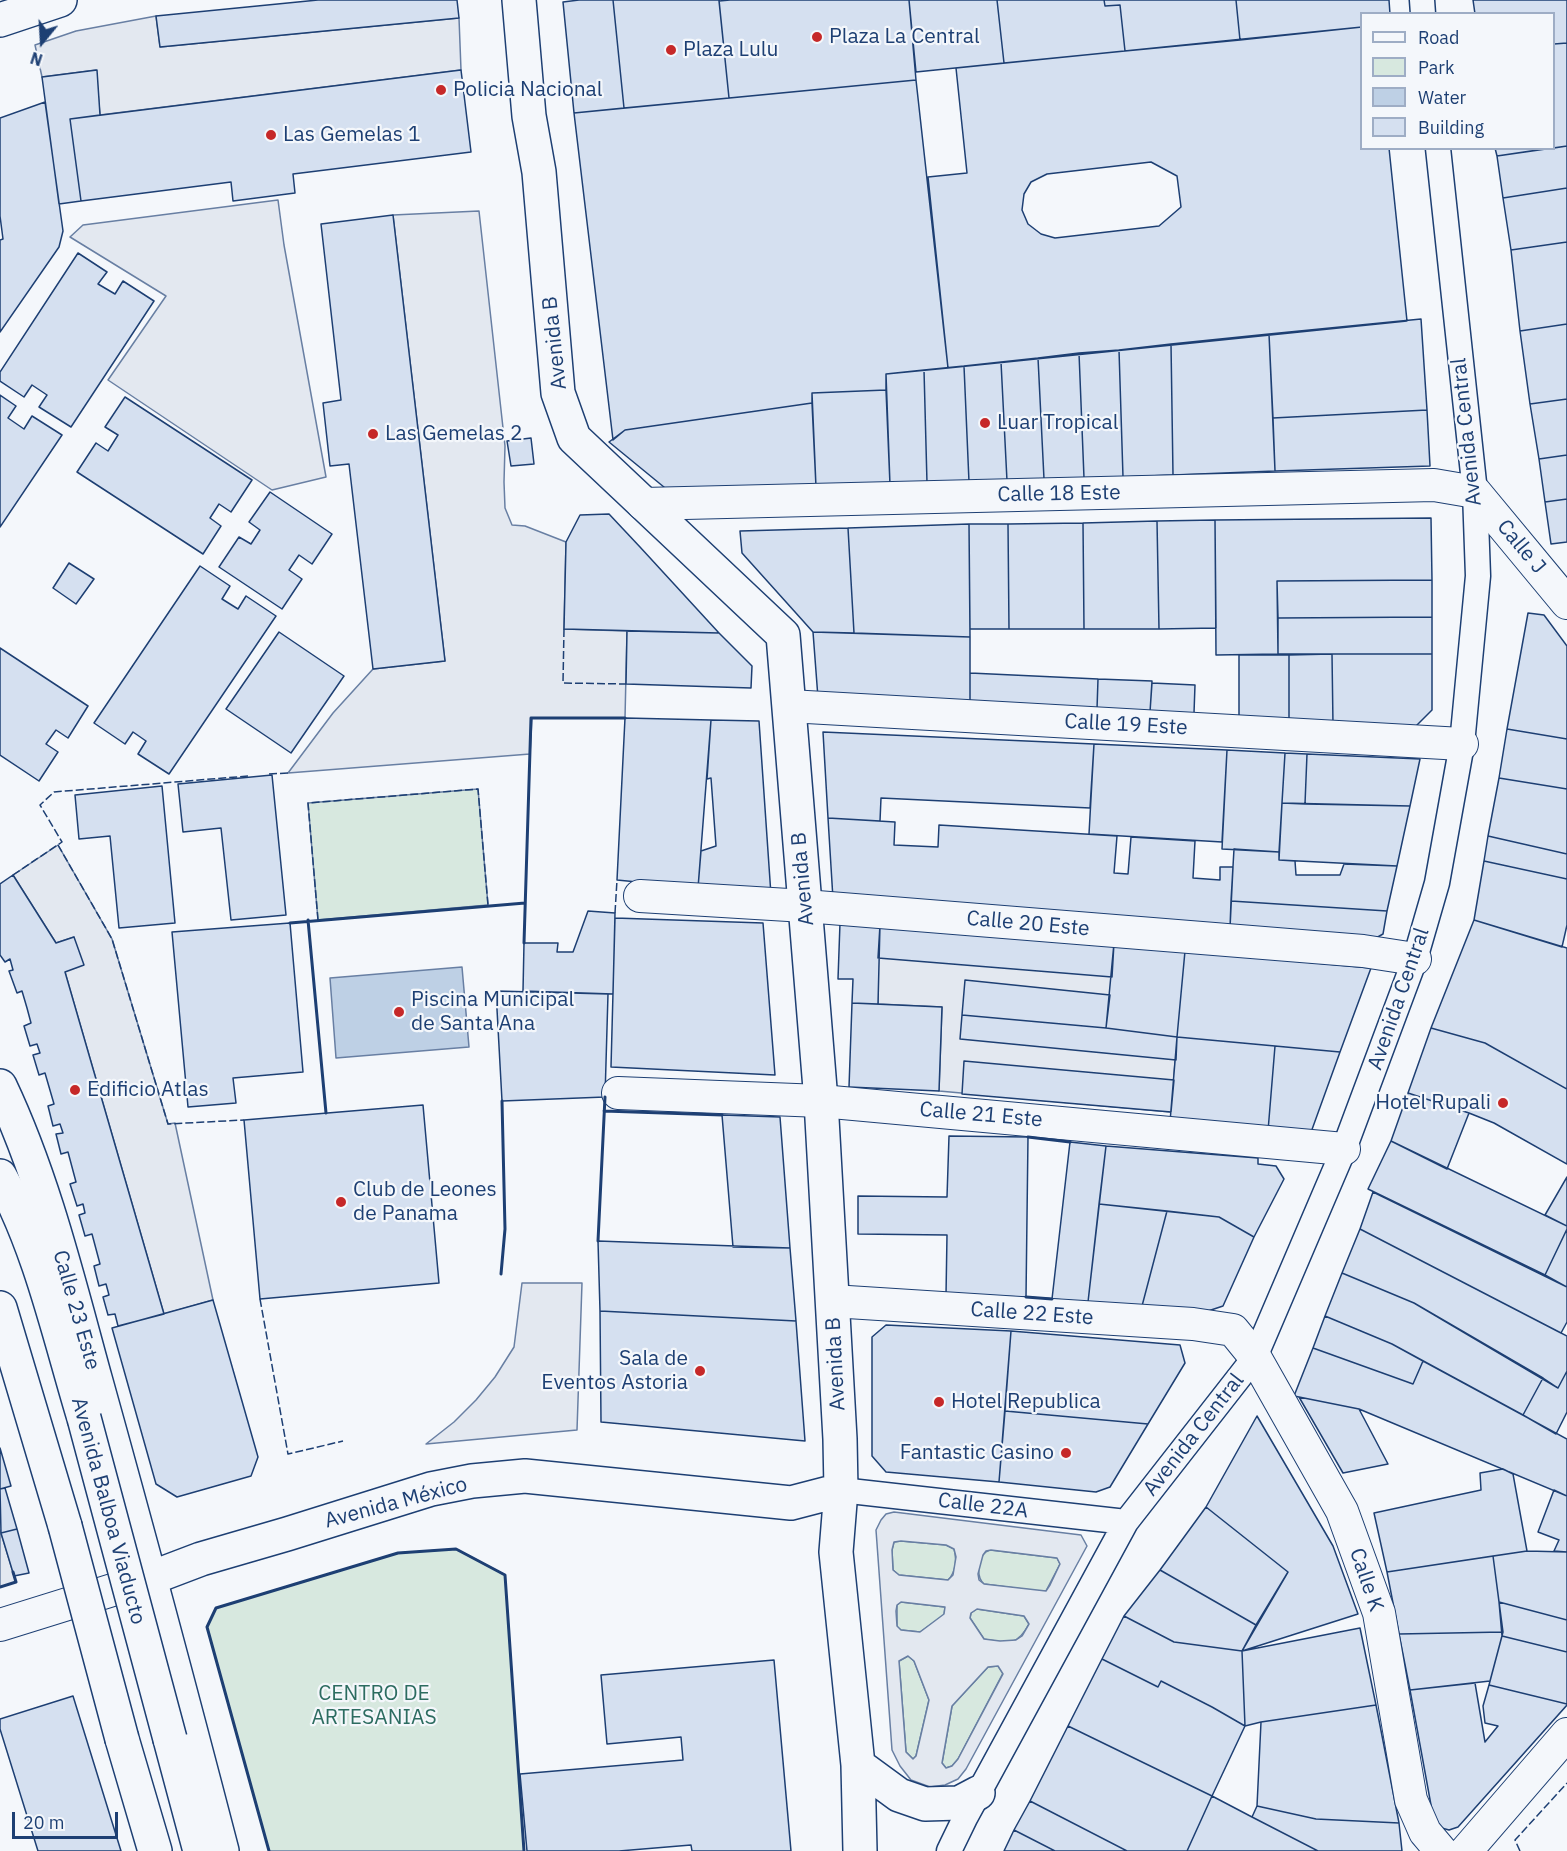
<!DOCTYPE html>
<html>
<head>
<meta charset="utf-8">
<style>
  body { margin:0 }
  #map { position:relative; width:1567px; height:1851px; overflow:hidden; background:#f4f7fb; font-family:"IBM Plex Sans",sans-serif }
  canvas { display:block }
  .legend { position:absolute; left:1360px; top:12px; width:195px; height:138px; box-sizing:border-box; background:#f4f7fb; border:2px solid #9eadc5; margin:0; padding:8px 10px; list-style:none; font-size:18px; color:#1d3f73 }
  .legend li { display:flex; align-items:center; gap:12px; height:30px }
  .legend b { width:30px; border:2px solid #9eadc5 }
  .north { position:absolute; left:12px; top:12px; width:60px; height:60px; -webkit-text-stroke:4px #f4f7fb; paint-order:stroke; rotate:198deg; font-size:16px; font-weight:700; line-height:24px; text-align:center; color:#1d3f73 }
  .north::after { content:''; display:block; margin:auto; width:21px; height:27px; background:#1d3f73; clip-path:polygon(50% 0,100% 100%,50% 72%,0 100%) }
  .scale { position:absolute; left:12px; top:1812px; width:106px; height:27px; box-sizing:border-box; border:3px solid #1d3f73; border-top:0; padding-left:8px; font-size:18px; line-height:21px; white-space:nowrap; color:#1d3f73; -webkit-text-stroke:4px #f4f7fb; paint-order:stroke }
</style>
</head>
<body>
<div id="map">
<canvas width="1567" height="1851"></canvas>
<ul class="legend">
<li><b style="height:8px;background:#f4f7fb"></b>Road</li>
<li><b style="height:16px;background:#d7e8df"></b>Park</li>
<li><b style="height:16px;background:#bed0e5"></b>Water</li>
<li><b style="height:16px;background:#d5e0f0"></b>Building</li>
</ul>
<div class="north">N</div>
<div class="scale">20 m</div>
</div>
<script>
const c = document.querySelector('canvas').getContext('2d');
c.lineJoin = 'round';
function fill(path, color) {
  c.fillStyle = color;
  c.fill(path, 'evenodd');
}
function strokePath(path, color, width, dash) {
  c.strokeStyle = color;
  c.lineWidth = width;
  c.lineCap = dash ? 'butt' : 'round';
  c.setLineDash(dash || []);
  c.stroke(path);
}
function drawText(font, color, halo, rows, align = 'center') {
  c.font = font + ' "IBM Plex Sans",sans-serif';
  c.lineWidth = 4.5;
  c.setLineDash([]);
  c.textBaseline = 'middle';
  c.strokeStyle = halo;
  c.fillStyle = color;
  for (const [text, x, y, turn = 0] of rows) {
    c.save();
    c.translate(x, y);
    c.rotate((+turn || 0) * Math.PI / 180);
    c.textAlign = isNaN(turn) ? turn : align;
    if (halo) c.strokeText(text, 0, 0);
    c.fillText(text, 0, 0);
    c.restore();
  }
}
const green = new Path2D(`
  M478 789 488 905 318 920 308 803Z
  M901 1541 946 1545 954 1549C957 1559 956 1572 948 1580L899 1575 893 1570 892 1550 894 1542Z
  M456 1549 505 1575 524 1851H269L207 1627 216 1608 398 1553Z
  M990 1550 1057 1558 1060 1564 1046 1591H1038L984 1584C975 1576 978 1553 990 1550Z
  M901 1602 945 1607 944 1615 920 1632 901 1630 897 1627V1605Z
  M977 1609 1024 1616 1029 1624C1017 1647 1007 1643 984 1639L970 1618 971 1613Z
  M908 1656 914 1661 929 1700 916 1756 913 1759 906 1752 899 1661Z
  M998 1666 1003 1673 958 1759 952 1766 946 1768 942 1763 952 1706 988 1667Z`);
const parking = new Path2D(`
  M156 16 160 47 459 18 461 70 100 115 96 70 42 77 35 45 76 31Z
  M278 200 284 245 326 477 272 490 108 380 166 296 70 237 83 225Z
  M479 211 505 446 504 482 505 508 512 525 525 526 566 542 564 629 627 631 625 718H532L530 754 288 773 333 713 373 669 445 661 393 215Z
  M58 845 112 939 168 1124 175 1123 213 1300 164 1314 65 972 74 937 56 943 13 875Z
  M1114 943 1177 1037 1171 1112 939 1091 942 1007 878 1004V958Z
  M522 1283H582L577 1430 426 1444 454 1422 476 1400 495 1377 514 1347Z
  M894 1512 1081 1535 1087 1546 966 1769 958 1779 945 1785 930 1787 911 1780 900 1766 892 1750 876 1530 881 1520 886 1514ZM901 1541 946 1545 954 1549 956 1557 953 1575 948 1580 899 1575 893 1570 892 1550 894 1542ZM991 1550 1057 1558 1060 1564 1050 1585 1046 1591 984 1584 979 1580 978 1574 983 1555 986 1551ZM901 1602 945 1607 944 1614 920 1632 901 1630 897 1626 896 1611 897 1605ZM977 1609 1024 1616 1029 1624 1022 1636 1016 1640 1000 1641 984 1639 970 1618 971 1613ZM908 1656 914 1661 929 1700 916 1756 913 1759 906 1752 899 1661ZM998 1666 1003 1674 958 1759 952 1766 946 1768 942 1763 952 1706 988 1667Z
  M0 1530 16 1582 0 1587Z`);
const water = new Path2D(`
  M462 967 469 1047 336 1058 330 978Z`);
const building = new Path2D(`
  M318 0H457L459 18 160 47 156 16Z
  M579 0H613L624 108 574 113 563 2Z
  M613 0H719L729 98 624 108Z
  M730 0H909L916 80 729 98 719 1Z
  M909 0H997L1004 63 916 72Z
  M997 0H1104L1105 6 1120 5 1125 51 1004 63Z
  M1104 0H1236L1240 40 1125 51 1120 5 1105 6Z
  M1236 0H1389L1390 14H1362V27L1240 40Z
  M1473 0H1567V43L1554 44V14H1475Z
  M1362 27V148H1389L1407 321 948 368 928 177 967 173 956 68ZM1151 162 1177 176 1181 207 1159 226 1055 238 1041 234 1028 224 1022 210 1024 194 1031 182 1047 174Z
  M1567 43V146L1554 148V44Z
  M97 70 100 115 70 119 81 201 59 204 42 77Z
  M461 70 471 152 293 174 295 193 233 201 231 182 81 201 70 119Z
  M916 80 948 368 886 374V390L812 393V403L625 430 613 440 574 113Z
  M45 102 63 231 59 247 0 332V240L3 239 0 216V118Z
  M1567 146V188L1503 198 1497 156Z
  M1495 148H1551L1497 156Z
  M1567 188V242L1511 250 1503 198Z
  M393 215 445 661 373 669 349 464 330 466 323 403 341 400 321 224Z
  M1567 242V324L1520 331 1511 250Z
  M78 253 107 272 98 284 115 294 123 281 154 301 71 427 39 407 47 395 32 385 24 397 0 381V372Z
  M1421 319 1427 410 1273 418 1269 334Z
  M1567 324V399L1530 404 1520 331Z
  M1269 334 1275 471 1173 475 1171 344Z
  M1171 344 1173 475 1123 477 1119 350Z
  M1119 350 1123 477 1084 478 1079 353Z
  M1079 353 1084 478 1044 479 1038 358Z
  M1038 358 1044 479 1007 481 1001 362Z
  M1001 362 1007 481 969 482 964 366Z
  M964 366 969 482 927 483 924 370Z
  M924 370 927 483 890 485 886 374Z
  M886 390 890 485 816 487 812 393Z
  M0 395 16 406 8 418 24 429 32 416 62 435 0 527Z
  M125 397 252 480 231 512 219 504 210 518 221 526 203 554 77 472 96 443 108 451 118 435 105 427Z
  M1567 399V455L1539 459 1530 404Z
  M812 403 816 487 670 492 609 442 625 430Z
  M1427 410 1430 466 1275 471 1273 418Z
  M531 438 534 464 511 466 507 441Z
  M1567 455V499L1545 502 1539 459Z
  M270 492 332 534 312 564 299 555 289 570 302 579 282 609 219 567 239 537 251 544 260 530 249 522Z
  M1567 499V542L1551 544 1545 502Z
  M609 514 640 547 719 633 564 629 566 542 580 515Z
  M1431 518 1432 580 1277 581 1278 654 1216 655 1215 520Z
  M1215 520 1216 628 1159 629 1157 521Z
  M1157 521 1159 629H1084L1083 523Z
  M1083 523 1084 629H1009L1008 524Z
  M969 524 970 637 854 633 848 528Z
  M969 524H1008L1009 629H970Z
  M848 528 854 633 813 632 742 553 740 531Z
  M69 563 94 579 76 604 53 588Z
  M200 566 230 586 222 599 238 609 246 596 276 616 169 774 138 754 146 741 133 732 125 744 94 723Z
  M1432 580V617L1278 618 1277 581Z
  M1528 613 1544 615 1567 646V739L1507 729Z
  M1432 617V654H1278V618Z
  M627 631 719 633 752 666 751 688 626 684Z
  M279 632 344 676 291 753 226 709Z
  M813 632 970 637V704L818 698Z
  M0 648 88 706 68 738 56 730 46 744 58 752 39 781 0 755Z
  M1332 654H1432V710L1416 726 1333 725Z
  M1332 654 1333 725H1289V655Z
  M1239 655H1289V725H1239Z
  M970 673 1098 679 1097 709 970 704Z
  M1098 679 1152 681 1150 712 1097 709Z
  M1152 683 1195 685 1194 713 1150 712Z
  M625 718 711 720 698 888 617 880Z
  M711 720 759 721 771 895 698 888 701 851 716 846 711 778 707 779Z
  M1507 729 1567 739V789L1499 778Z
  M823 732 1094 744 1090 808 881 798 880 821 828 818Z
  M1094 744 1227 750 1222 842 1089 834Z
  M1227 750 1285 753 1279 852 1222 849Z
  M1285 753 1307 754 1305 804 1282 803Z
  M1307 754 1420 759 1410 806 1305 804Z
  M272 775 286 915 231 920 221 828 183 832 178 784Z
  M1499 778 1567 789V854L1488 836Z
  M162 786 175 923 119 928 110 836 79 839 75 795Z
  M1282 803 1410 806 1397 866 1279 860Z
  M828 818 895 822 894 845 938 847 939 825 1117 836 1114 873 1128 874 1131 837 1195 841 1193 878 1220 880V867H1233L1230 928 833 899Z
  M1488 836 1567 854V879L1484 861Z
  M1234 849 1279 852V860L1295 861 1296 875H1340L1344 864 1397 866 1387 911 1231 901Z
  M1484 861 1567 879V925L1562 947 1474 920Z
  M13 875 56 943 74 937 84 965 65 972 164 1314 118 1326 115 1314 108 1315 103 1297 109 1295 106 1284 99 1286 94 1266 100 1264 92 1234 85 1236 79 1215 85 1213 83 1204 77 1206 70 1184 76 1182 68 1152 61 1154 56 1134 63 1133 60 1124 53 1126 48 1106 54 1104 45 1073 39 1075 33 1055 40 1053 37 1044 30 1046 24 1026 31 1023 27 1008 22 991 17 993 9 971 13 970 10 959 5 962 0 955V884Z
  M1231 901 1387 911 1383 934 1376 938 1230 928Z
  M588 911 615 913 613 994 523 991 524 943H558L557 952H573Z
  M615 918 763 923 775 1075 611 1067Z
  M1474 920 1567 948V1089L1485 1043 1431 1028Z
  M290 923 303 1072 233 1078 236 1103 188 1107 172 932Z
  M840 923 880 925 878 1004 852 1003 853 979H838Z
  M880 925 1114 943 1112 977 878 958Z
  M1114 943 1185 951 1177 1037 1106 1028Z
  M1185 951 1371 968 1340 1052 1177 1037Z
  M965 980 1110 995 1106 1028 962 1015Z
  M496 991 608 994 605 1097 502 1101Z
  M852 1003 942 1007 939 1091 849 1087Z
  M962 1015 1106 1028 1177 1037 1176 1060 960 1039Z
  M1431 1028 1485 1043 1567 1089V1164L1494 1123 1469 1113 1408 1093Z
  M1177 1037 1275 1046 1268 1131 1170 1122Z
  M1275 1046 1340 1052 1310 1135 1268 1131Z
  M964 1061 1174 1080 1171 1112 962 1094Z
  M1408 1093 1469 1113 1447 1169 1391 1141Z
  M423 1105 439 1283 260 1299 244 1120Z
  M722 1115 780 1117 790 1248 733 1247Z
  M949 1136 1028 1137 1026 1297 946 1295 947 1235 858 1234V1196L947 1197Z
  M1391 1141 1567 1226V1229L1545 1275 1368 1189Z
  M1070 1142 1106 1146 1088 1302 1052 1299Z
  M1106 1146 1258 1158V1164L1276 1166 1284 1179 1254 1237 1219 1217 1099 1204Z
  M1567 1177V1226L1545 1215Z
  M1373 1192 1567 1287V1322L1561 1333 1360 1229Z
  M1099 1204 1167 1211 1142 1306 1088 1302Z
  M1167 1211 1219 1217 1254 1237 1223 1306 1205 1312 1142 1306Z
  M1360 1229 1567 1336V1371L1558 1388 1414 1303 1342 1273Z
  M1567 1229V1287L1545 1275Z
  M598 1241 790 1248 796 1321 600 1311Z
  M1342 1273 1414 1303 1543 1378 1523 1415 1392 1344 1325 1316Z
  M213 1300 258 1457 251 1476 177 1497 156 1484 112 1328Z
  M600 1311 796 1321 805 1441 601 1422Z
  M1325 1316 1392 1344 1423 1361 1413 1384 1313 1348Z
  M886 1325 1011 1331 999 1482 886 1472 872 1456V1337Z
  M1011 1331 1180 1345 1185 1363 1148 1424 1005 1411Z
  M1313 1348 1413 1384 1423 1361 1567 1439V1496L1359 1409 1294 1396Z
  M1567 1371V1412L1556 1434 1523 1415 1543 1378 1558 1388Z
  M1299 1397 1359 1409 1388 1464 1343 1473Z
  M1005 1411 1148 1424 1110 1487 1096 1492 999 1482Z
  M1257 1416 1333 1546 1358 1614 1242 1651 1288 1572 1206 1507Z
  M0 1448 11 1486 0 1489Z
  M1503 1469 1513 1474 1527 1551 1387 1572 1374 1513 1481 1490 1480 1473Z
  M5 1488 17 1529 1 1533 0 1489Z
  M1554 1490 1567 1496V1552L1554 1551 1559 1540 1538 1532Z
  M1206 1507 1288 1572 1256 1625 1160 1570Z
  M17 1529 29 1573 14 1576 1 1533Z
  M1527 1551 1567 1552V1620L1499 1602 1493 1556Z
  M1493 1556 1503 1632 1399 1634 1387 1572Z
  M1160 1570 1256 1625 1242 1651 1174 1642 1124 1616Z
  M1499 1602 1567 1620V1652L1502 1636Z
  M1124 1616 1174 1642 1242 1651 1245 1726 1212 1707 1161 1681 1158 1687 1102 1659Z
  M1360 1628 1376 1705 1261 1722 1245 1726 1242 1651Z
  M1503 1632 1490 1681 1410 1690 1399 1634Z
  M1502 1636 1567 1652V1704L1489 1685Z
  M1102 1659 1158 1687 1161 1681 1212 1707 1245 1726 1212 1796 1068 1726Z
  M774 1660 791 1851H692L691 1845 619 1851H527L520 1774 683 1760 681 1737 607 1744 601 1675Z
  M1475 1683 1485 1742 1498 1726 1485 1723 1483 1706 1489 1685 1567 1704V1705L1458 1827 1449 1830 1438 1827 1433 1816 1410 1690Z
  M73 1696 121 1851H38L0 1729V1719Z
  M1376 1705 1399 1823 1316 1819 1257 1806 1261 1722Z
  M1068 1726 1212 1796 1187 1851H1127L1030 1801Z
  M1212 1796 1252 1817 1318 1851H1187Z
  M1030 1801 1127 1851H1055L1014 1830Z
  M1257 1806 1316 1819 1399 1823 1402 1851H1318L1252 1817Z
  M1014 1830 1055 1851H1004Z`);
const pedestrian = new Path2D(`
  M1422 0 1423 14
  M841 1490 1126 1522
  M949 1851 965 1818 1126 1522 1255 1357 1344 1149 1415 959 1437 883 1462 744 1478 576 1475 492 1438 148`);
const minor = new Path2D(`
  M643 504 1434 485 1475 492 1567 603
  M789 706 1462 744
  M640 896 805 906 1363 951 1415 959
  M618 1093 821 1101 1344 1149
  M832 1301 1193 1324 1233 1330 1255 1357 1342 1511 1379 1613 1411 1800 1425 1832 1441 1851
  M0 1625 151 1578
  M1466 1851 1567 1734`);
const tertiary = new Path2D(`
  M519 0 529 116 539 172 558 393 574 438 783 635 821 1101 840 1439 841 1490 836 1552 858 1765 860 1851
  M0 20 60 0
  M151 1578 201 1559 287 1534 431 1489 472 1481 525 1476 791 1503 841 1490
  M858 1765 899 1795 925 1804 959 1803 978 1793`);
const secondary = new Path2D(`
  M0 1086C44 1179 68 1280 95 1378 139 1536 181 1693 222 1851`);
const trunk = new Path2D(`
  M0 1176C40 1247 60 1339 84 1418
  M0 1308 65 1526
  M122 1739 155 1851
  M170 1739 200 1851`);
const trunkBridge = new Path2D(`
  M84 1418 170 1739
  M65 1526 122 1739`);
const fence = new Path2D(`
  M564 629 563 683 626 684
  M269 774 288 773
  M58 845 112 939 168 1124 244 1120
  M13 875 62 842 40 805 54 792 248 776
  M615 913 617 880
  M318 920 308 803 478 789 488 905
  M260 1299 288 1454 343 1441
  M1520 1851 1515 1840 1567 1783`);
const wall = new Path2D(`
  M308 920 326 1113
  M290 923 525 903
  M524 943 531 718H625
  M604 1111 722 1115
  M1028 1137 1070 1142
  M598 1241 605 1097
  M501 1274 505 1229 502 1101
  M1026 1297 1052 1299
  M0 1587 16 1582 13 1572
  M269 1851 207 1627 216 1608 398 1553 456 1549 505 1575 524 1851`);
const markers = [
  [817,37,6,"#c62828"],
  [671,50,6,"#c62828"],
  [441,90,6,"#c62828"],
  [271,135,6,"#c62828"],
  [985,423,6,"#c62828"],
  [373,434,6,"#c62828"],
  [399,1012,6,"#c62828"],
  [75,1090,6,"#c62828"],
  [1503,1103,6,"#c62828"],
  [341,1202,6,"#c62828"],
  [700,1371,6,"#c62828"],
  [939,1402,6,"#c62828"],
  [1066,1453,6,"#c62828"]
];
const poiNames = [
  ["Plaza La Central",829,37],
  ["Plaza Lulu",683,50],
  ["Policia Nacional",453,90],
  ["Las Gemelas 1",283,135],
  ["Luar Tropical",997,423],
  ["Las Gemelas 2",385,434],
  ["Piscina Municipal",411,1000],
  ["de Santa Ana",411,1024],
  ["Edificio Atlas",87,1090],
  ["Hotel Rupali",1491,1103,"right"],
  ["Club de Leones",353,1190],
  ["de Panama",353,1214],
  ["Sala de",688,1359,"right"],
  ["Eventos Astoria",688,1383,"right"],
  ["Hotel Republica",951,1402],
  ["Fantastic Casino",1054,1453,"right"]
];
const streetNames = [
  ["Avenida B",555,343,-96],
  ["Avenida Central",1467,432,-96],
  ["Calle 18 Este",1059,494,-1],
  ["Calle J",1521,547,50],
  ["Calle 19 Este",1126,725,3],
  ["Avenida B",803,879,-95],
  ["Calle 20 Este",1028,924,5],
  ["Avenida Central",1399,999,-71],
  ["Calle 21 Este",981,1115,5],
  ["Calle 23 Este",76,1310,74],
  ["Calle 22 Este",1032,1314,4],
  ["Avenida B",836,1364,-93],
  ["Avenida Central",1194,1435,-52],
  ["Avenida México",396,1503,-15],
  ["Calle 22A",983,1506,7],
  ["Avenida Balboa Viaducto",108,1511,75],
  ["Calle K",1366,1580,71]
];
const parkNames = [
  ["CENTRO DE",374,1694],
  ["ARTESANIAS",374,1718]
];
fill(green, '#d7e8df');
strokePath(green, '#687fa3', 1.5);
fill(parking, '#e3e8f0');
strokePath(parking, '#687fa3', 1.5);
fill(water, '#bed0e5');
strokePath(water, '#687fa3', 1.5);
fill(building, '#d5e0f0');
strokePath(building, '#1d3f73', 1.5);
strokePath(pedestrian, '#1d3f73', 27);
strokePath(minor, '#1d3f73', 34);
strokePath(tertiary, '#1d3f73', 36);
strokePath(secondary, '#1d3f73', 36);
strokePath(trunk, '#1d3f73', 36);
strokePath(pedestrian, '#f4f7fb', 24);
strokePath(minor, '#f4f7fb', 32);
strokePath(tertiary, '#f4f7fb', 33);
strokePath(secondary, '#f4f7fb', 33);
strokePath(trunk, '#f4f7fb', 33);
strokePath(trunkBridge, '#1d3f73', 36, []);
strokePath(trunkBridge, '#f4f7fb', 33);
strokePath(fence, '#1d3f73', 1.5, [8, 3]);
strokePath(wall, '#1d3f73', 3);
for (const [x, y, r, color] of markers) {
  const dot = new Path2D();
  dot.arc(x, y, r, 0, 2 * Math.PI);
  c.fillStyle = color;
  c.fill(dot);
  strokePath(dot, '#f4f7fb', 2);
}
drawText('21px', '#1d3f73', '#f4f7fb', poiNames, 'left');
drawText('21px', '#1d3f73', '#f4f7fb', streetNames);
drawText('21px', '#2c6c60', '#f4f7fb', parkNames);
</script>
</body>
</html>
